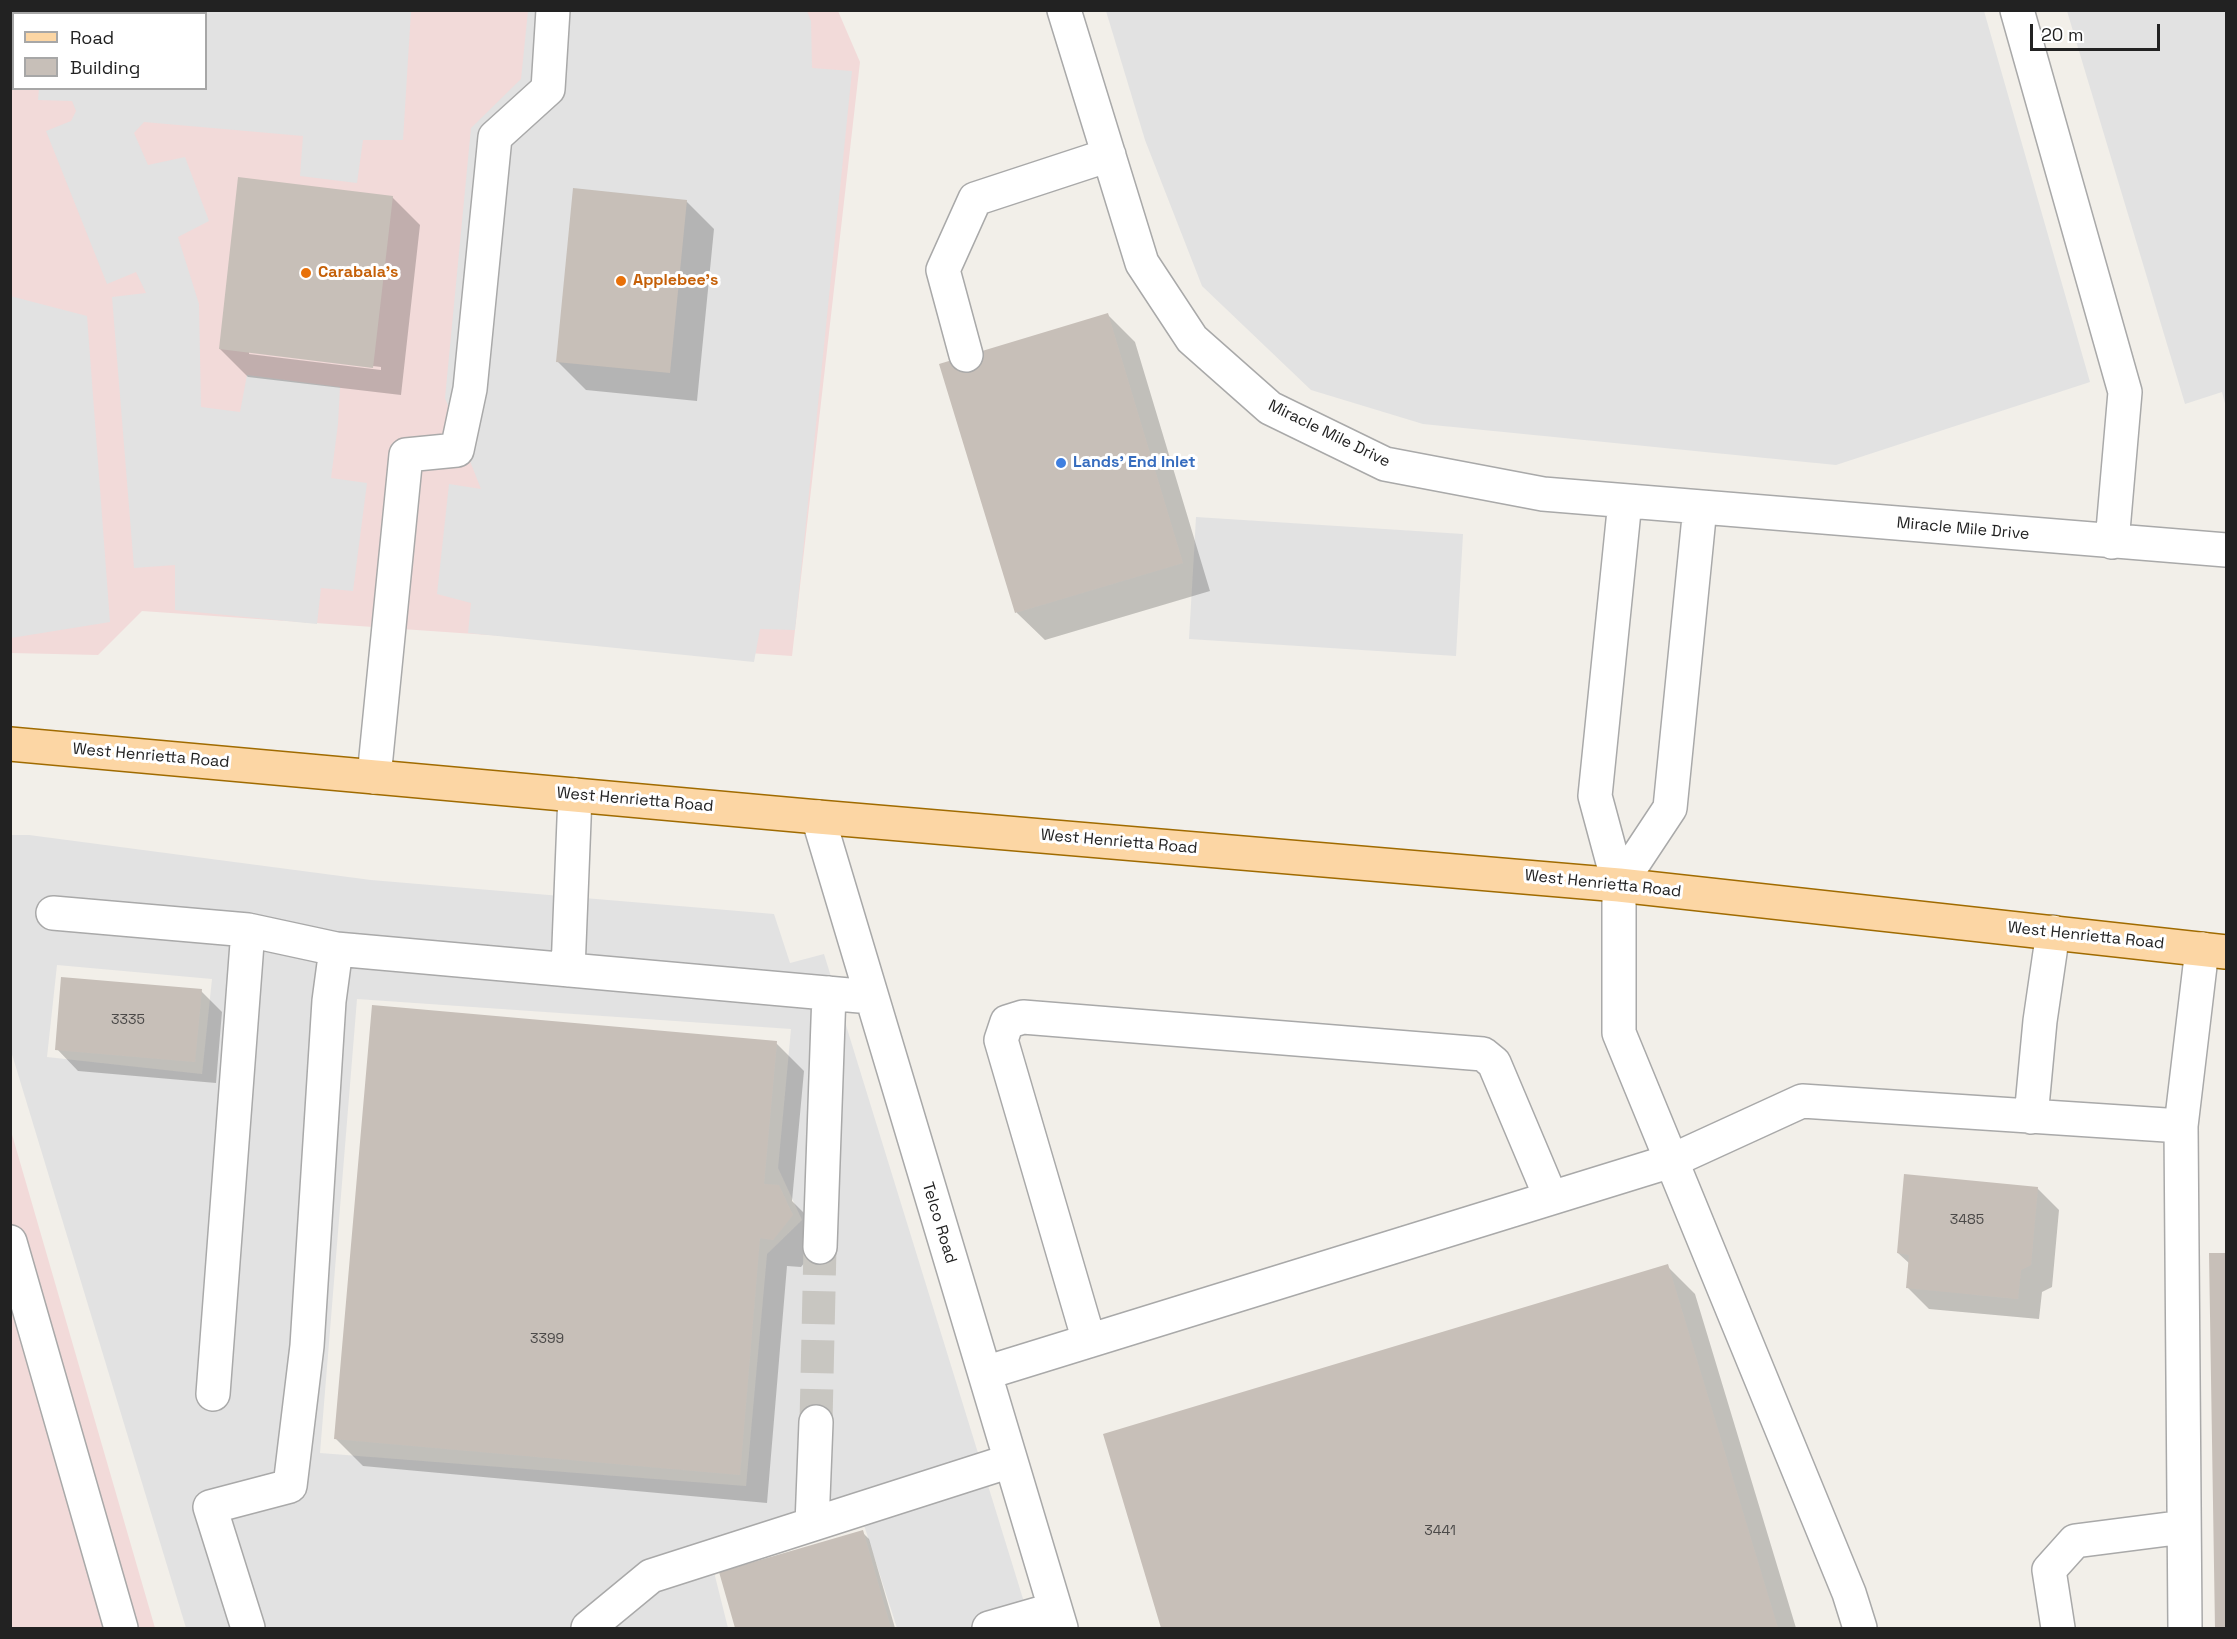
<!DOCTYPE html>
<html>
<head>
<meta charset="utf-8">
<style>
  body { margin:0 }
  #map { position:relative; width:2237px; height:1639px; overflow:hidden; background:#f2efe9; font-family:"Space Grotesk",sans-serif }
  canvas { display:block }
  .frame { position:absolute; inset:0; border:12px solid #222; pointer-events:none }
  .legend { position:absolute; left:12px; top:12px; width:195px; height:78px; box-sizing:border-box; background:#fff; border:2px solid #a7a7a7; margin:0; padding:8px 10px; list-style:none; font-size:18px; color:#222 }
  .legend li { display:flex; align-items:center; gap:12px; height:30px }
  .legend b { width:30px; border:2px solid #a7a7a7 }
  .scale { position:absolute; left:2030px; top:24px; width:130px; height:27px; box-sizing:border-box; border:3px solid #222; border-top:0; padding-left:8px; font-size:18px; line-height:21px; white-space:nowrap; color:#222; -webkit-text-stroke:4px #fff; paint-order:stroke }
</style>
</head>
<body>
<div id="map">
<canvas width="2237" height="1639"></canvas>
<div class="frame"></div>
<ul class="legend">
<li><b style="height:8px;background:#fcd6a4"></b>Road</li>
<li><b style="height:16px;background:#c7bfb8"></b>Building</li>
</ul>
<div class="scale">20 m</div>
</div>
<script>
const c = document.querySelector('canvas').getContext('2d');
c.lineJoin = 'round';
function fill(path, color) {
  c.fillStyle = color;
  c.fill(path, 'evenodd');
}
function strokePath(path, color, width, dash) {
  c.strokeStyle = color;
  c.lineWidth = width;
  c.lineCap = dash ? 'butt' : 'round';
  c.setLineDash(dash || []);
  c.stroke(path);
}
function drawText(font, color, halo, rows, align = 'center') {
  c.font = font + ' "Space Grotesk",sans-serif';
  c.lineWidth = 6;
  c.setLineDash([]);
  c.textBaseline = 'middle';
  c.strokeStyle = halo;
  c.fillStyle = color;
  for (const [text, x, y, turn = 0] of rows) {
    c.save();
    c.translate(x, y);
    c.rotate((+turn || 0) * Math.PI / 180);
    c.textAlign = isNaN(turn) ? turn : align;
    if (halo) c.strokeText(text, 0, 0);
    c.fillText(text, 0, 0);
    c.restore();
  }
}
const commercial = new Path2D(`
  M11 11H838L860 62 792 656 142 611 98 655 11 653ZM14 14H206V88H14Z
  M11 1131 155 1628H11Z`);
const parking = new Path2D(`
  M47 11H411L403 140H363L357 183 300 176 303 136 144 122 134 133 148 165 185 157 209 221 178 237 199 304 201 407 240 412 247 375 340 387 338 424 331 478 367 483 353 591 321 588 317 624 175 610V565L134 568 112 297 146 293 136 272 107 284 46 131 71 121 76 111 72 101 38 100 39 89 206 88V14L46 13Z
  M528 11H807L811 21 812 68 852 71 795 630 760 629 754 662 468 633 471 603 437 594 449 484 481 489 445 398 471 128 521 79Z
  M1106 11H1984L2090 382 1836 465 1423 424 1311 390 1202 286 1145 140Z
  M2067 11H2226V407L2222 392 2185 404Z
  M10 296 87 316 110 622 11 638Z
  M1196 517 1463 534 1456 656 1189 639Z
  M10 835H29L371 880 774 914 790 963 824 954 1032 1628H897L863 1522 713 1568 728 1628H186L11 1051ZM57 965 212 979 202 1074 47 1057ZM357 999 791 1029 778 1168 802 1220 767 1254 746 1486 320 1453Z`);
const shadow = new Path2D(`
  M392 197 420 225 401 395 248 377 220 349ZM249 351 381 367V370L249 354Z
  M686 201 714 229 697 401 586 390 558 362Z
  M1107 314 1135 342 1210 591 1045 640 1017 613 941 365Z
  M201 991 222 1012 216 1083 78 1071 57 1049Z
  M776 1043 804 1071 792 1201 806 1215 820 1244 801 1267 787 1266 767 1503 363 1466 335 1438Z
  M2037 1188 2059 1210 2052 1287 2042 1292 2039 1319 1929 1309 1907 1287 1910 1264 1898 1253Z
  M2210 1254H2226V1628H2217Z
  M1667 1266 1695 1294 1796 1628H1163L1105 1435Z
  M862 1532 869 1539 895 1628H737L721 1573Z`);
const building = new Path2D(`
  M238 177 393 196 373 368 219 349Z
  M573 188 687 200 670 373 556 362Z
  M1108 313 1183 563 1015 613 939 364Z
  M61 977 202 989 195 1062 55 1050Z
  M372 1005 777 1041 764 1184 779 1185 793 1215 773 1240 760 1238 740 1475 334 1439Z
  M1904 1174 2038 1187 2031 1265 2021 1270 2018 1299 1906 1288 1909 1255 1897 1253Z
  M2209 1253H2226V1628H2215Z
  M1668 1264 1778 1628H1161L1103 1434Z
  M863 1530 891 1628H735L719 1572Z`);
const minorTunnel = new Path2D(`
  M816 1422 820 1247`);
const minor = new Path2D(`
  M1064 10 1142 263 1192 339 1270 408 1385 464 1543 494 2226 550
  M2017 10 2125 392 2112 542
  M966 355 943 270 975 199 1109 155
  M1625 501 1595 796 1619 885V1033L1849 1593 1860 1628
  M374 777 406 455 457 450 470 389 495 137 548 89 553 10
  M818 817 1061 1628
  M1619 885 1670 808 1700 507
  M53 913 248 930 213 1394
  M248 930 336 949
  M568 970 575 795
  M2031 1117 2040 1021 2053 932
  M2181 1126 2202 949
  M10 1242 121 1628
  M820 1247 829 993
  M1089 1341 1001 1040 1007 1022 1023 1017 1483 1054 1494 1063 1551 1198
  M985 1373 1671 1161 1802 1101 2181 1126 2185 1628
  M812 1524 816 1422
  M248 1628 210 1507 290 1486 307 1346 329 1001 336 949 871 997
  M588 1628 651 1576 1010 1461
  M989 1628 1055 1609
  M2058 1628 2049 1570 2075 1541 2184 1527`);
const major = new Path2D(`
  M10 744 818 817 1619 885 2226 952`);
const markers = [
  [306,273,6,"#e8710a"],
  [621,281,6,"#e8710a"],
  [1061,463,6,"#3f7fe0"]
];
const numberNames = [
  ["3335",128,1020],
  ["3485",1967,1220],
  ["3399",547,1339],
  ["3441",1440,1531]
];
const foodNames = [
  ["Carabala's",318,273],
  ["Applebee's",633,281]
];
const streetNames = [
  ["Miracle Mile Drive",1329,434,26],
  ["Miracle Mile Drive",1963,529,5],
  ["West Henrietta Road",151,756,5],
  ["West Henrietta Road",635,800,5],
  ["West Henrietta Road",1119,842,5],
  ["West Henrietta Road",1603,884,6],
  ["West Henrietta Road",2086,936,6],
  ["Telco Road",939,1223,73]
];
const shopNames = [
  ["Lands' End Inlet",1073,463]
];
fill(commercial, '#f2dad9');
fill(parking, '#e2e2e2');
fill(shadow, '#0003');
fill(building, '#c7bfb8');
strokePath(minorTunnel, '#c8c6c1', 33, [33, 16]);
strokePath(minor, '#a9a9a9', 36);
strokePath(major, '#a06b00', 36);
strokePath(minor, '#fff', 33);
strokePath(major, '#fcd6a4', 33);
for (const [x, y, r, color] of markers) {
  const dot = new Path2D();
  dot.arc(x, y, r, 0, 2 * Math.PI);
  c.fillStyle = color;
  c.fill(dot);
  strokePath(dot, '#fff', 2);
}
drawText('14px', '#4b4948', null, numberNames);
drawText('bold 16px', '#c56008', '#fff', foodNames, 'left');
drawText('16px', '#222', '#fff', streetNames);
drawText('bold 16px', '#366cbe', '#fff', shopNames, 'left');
</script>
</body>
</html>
